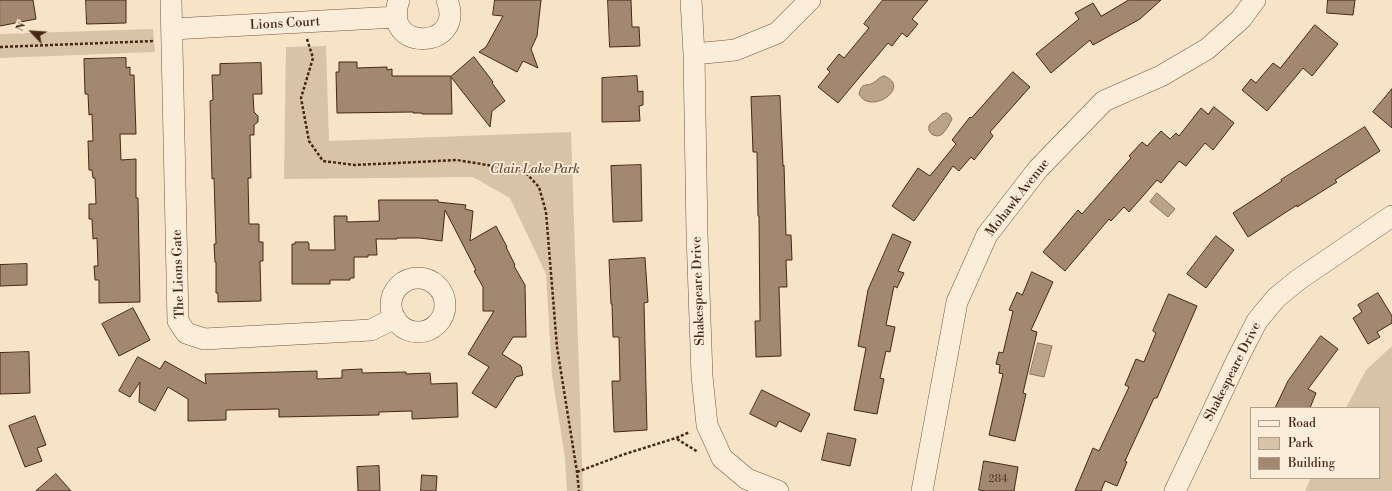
<!DOCTYPE html>
<html>
<head>
<meta charset="utf-8">
<style>
  body { margin:0 }
  #map { position:relative; width:1392px; height:491px; overflow:hidden; background:#f7e3c5; font-family:"Libre Bodoni",serif }
  canvas { display:block }
  .legend { position:absolute; left:1250px; top:407px; width:130px; height:72px; box-sizing:border-box; background:#faedd9; border:1px solid #b29d8b; margin:0; padding:5px 7px; list-style:none; font-size:12px; color:#472617 }
  .legend li { display:flex; align-items:center; gap:8px; height:20px }
  .legend b { width:20px; border:1px solid #b29d8b }
  .north { position:absolute; left:12px; top:12px; width:40px; height:40px; -webkit-text-stroke:3px #faedd9; paint-order:stroke; rotate:295deg; font-size:11px; font-weight:700; line-height:16px; text-align:center; color:#472617 }
  .north::after { content:''; display:block; margin:auto; width:14px; height:18px; background:#472617; clip-path:polygon(50% 0,100% 100%,50% 72%,0 100%) }
</style>
</head>
<body>
<div id="map">
<canvas width="1392" height="491"></canvas>
<ul class="legend">
<li><b style="height:5px;background:#faedd9"></b>Road</li>
<li><b style="height:11px;background:#d9c3a7"></b>Park</li>
<li><b style="height:11px;background:#a38871"></b>Building</li>
</ul>
<div class="north">N</div>
</div>
<script>
const c = document.querySelector('canvas').getContext('2d');
c.lineJoin = 'round';
function fill(path, color) {
  c.fillStyle = color;
  c.fill(path, 'evenodd');
}
function strokePath(path, color, width, dash) {
  c.strokeStyle = color;
  c.lineWidth = width;
  c.lineCap = dash ? 'butt' : 'round';
  c.setLineDash(dash || []);
  c.stroke(path);
}
function drawText(font, color, halo, rows, align = 'center') {
  c.font = font + ' "Libre Bodoni",serif';
  c.lineWidth = 3.5;
  c.setLineDash([]);
  c.textBaseline = 'middle';
  c.strokeStyle = halo;
  c.fillStyle = color;
  for (const [text, x, y, turn = 0] of rows) {
    c.save();
    c.translate(x, y);
    c.rotate((+turn || 0) * Math.PI / 180);
    c.textAlign = isNaN(turn) ? turn : align;
    if (halo) c.strokeText(text, 0, 0);
    c.fillText(text, 0, 0);
    c.restore();
  }
}
const green = new Path2D(`
  M153 29 155 52 0 58V34Z
  M326 46 329 141 571 132 583 491H567L565 458 552 375 546 274 510 198 473 177 284 179 286 47Z
  M1392 346V491H1305L1311 478H1379V408H1346L1366 370Z`);
const water = new Path2D(`
  M884 76C913 87 870 116 859 94 862 81 866 87 873 83 878 80 879 77 884 76Z
  M947 113 950 115 952 119C949 125 946 131 941 135 935 138 927 133 929 126 930 122 936 122 938 118 940 117 941 115 942 114Z
  M1157 193 1175 209 1168 217 1150 202Z
  M1038 343 1052 346 1044 377 1030 374Z`);
const building = new Path2D(`
  M0 0H33L36 19 0 26Z
  M86 0H126V23L87 24Z
  M495 0H541L537 36 531 49 538 68 523 61 517 72 479 52 486 47 503 16 493 15Z
  M608 0H631L632 27H639L640 46 610 47Z
  M883 0H928L912 19 918 24 907 37 902 33 892 46 888 43 838 103 818 87 830 72 827 69 839 54 844 58 869 28 864 24Z
  M1129 0H1161L1140 19 1093 45 1090 40 1051 73 1036 54 1079 19 1075 13 1093 3 1101 16Z
  M1328 0H1355L1353 15 1327 13Z
  M1315 25 1338 44 1312 76 1303 68 1267 111 1242 90 1251 79 1256 83 1273 63 1280 68Z
  M474 57 493 82 492 83 505 101 492 111 490 127 451 77 452 114H422V113H413V112L337 113 336 72H339V62H357V68L387 67V70L392 69V76H451Z
  M126 58V68L130 67V75H134L136 134H120L121 160 136 159V198H138L140 302 99 303V280H95L94 266H98L97 238 93 239 92 219H89V204H96L95 178H93L92 170H89L88 141H93L92 114 89 115 88 94H85L84 59Z
  M261 63 262 94H253L254 112 258 116V122L254 125V135H250L251 178H248L249 224H259V242H263V261H260L261 301 218 302V293H216V262H215L214 244H216L214 178 212 179 210 101 213 100 212 75H220V64Z
  M1013 72 1030 87 990 132 993 136 974 160 971 157 959 171 953 166 914 221 892 206 918 168 930 176 956 144 952 140 970 117 971 118Z
  M637 76 638 92 643 91V105L639 106 640 121 602 122V78Z
  M1392 89V128L1373 112Z
  M780 96 783 166 784 165 786 235H791L792 260H786L787 287H779L781 356 756 357 755 321H760L759 216H758L757 152H753L751 97Z
  M1214 107 1234 123 1213 150 1205 143 1186 166 1179 161 1161 183 1157 180 1129 212 1124 207 1111 221 1109 219 1065 271 1043 252 1078 210 1082 214 1131 158 1129 156 1142 142 1147 146 1161 131 1170 139 1176 133 1179 136 1201 108 1208 114Z
  M1365 127 1380 151 1335 180 1337 182 1297 207V205L1248 237 1233 213 1282 181 1281 180Z
  M641 165 642 221 613 222 611 166Z
  M379 200H438V202L466 205 465 209 473 211 470 241 496 226 507 247H506L515 265 514 266 525 285 526 337H513L502 354 521 366 523 375 516 377 496 408 472 393 489 367 468 354 494 311H483V287L474 271 476 270 445 210 442 241 420 238H397V239H376L377 255H368V257H354V278H350V280H330V284H292V244H295V242H308L309 244V250H335L334 216H347V222L379 221Z
  M893 234 911 242 898 271 904 273 897 288 894 286 886 325 895 327 890 352 886 351 880 378 884 379 877 414 854 410 866 348 858 346 868 290Z
  M1216 236 1234 250 1206 288 1187 274Z
  M645 258 648 302 644 303 647 430 614 432 612 381H620L619 337H613L612 304H611L609 260Z
  M27 264V285L0 286V265Z
  M1032 272 1053 282 1031 330 1037 332 1023 393 1026 394 1015 441 989 435 1003 374 999 373 1000 365 996 364 999 352 1003 353 1013 311 1009 310 1017 292 1022 295Z
  M1378 293 1392 316V323L1377 332 1380 337 1368 344 1353 318 1362 312 1358 305Z
  M1169 294 1197 306 1157 398H1154L1125 461 1127 462 1117 486 1105 481 1101 491H1075L1093 448 1099 451 1129 387 1125 385 1136 359 1144 362 1156 333 1153 331Z
  M133 308 150 340 119 356 102 324Z
  M1321 336 1338 349 1308 389 1316 393 1310 408H1275L1288 381Z
  M29 352 30 393 0 394V353Z
  M138 357 160 369 165 361 206 384 205 374 317 371V379L342 378V370L362 369V373L406 372V374L430 373 431 384 457 383 458 417 412 419V411L379 412V415L279 417V409L226 410V420L188 421V399L168 387 155 411 139 402 140 382 130 397 119 391Z
  M762 390 810 414 801 432 779 421 776 427 750 414Z
  M35 416 46 445 37 448 42 461 25 467 9 426Z
  M828 433 856 439 850 466 822 460Z
  M984 461 1018 467 1014 491H986L979 490Z
  M379 466 380 491H358L357 467Z
  M56 474 71 491H36Z
  M422 475 437 476 436 491H421Z`);
const path = new Path2D(`
  M307 39 313 58 301 98 309 141 323 161 355 165 457 160 524 171 539 187 546 212 557 347 577 472 579 491
  M0 47 154 41
  M677 439 698 452
  M577 472 622 455 676 438 690 432`);
const minor = new Path2D(`
  M171 0 178 321 186 333 204 339 371 330 395 318
  M399 0C380 53 467 50 447 0
  M691 0 694 54 697 234 702 376 707 425 722 458 747 479 778 491
  M172 29 397 17
  M694 54 735 50 777 33 810 0
  M391 305a27 27 0 1 1 54 0a27 27 0 1 1-54 0Z
  M922 491 957 302 987 235 1038 169 1104 101 1161 76 1207 49 1241 19 1255 0
  M1175 491 1238 358 1257 321 1276 298 1298 280 1392 216`);
const numberNames = [
  ["284",998,479]
];
const streetNames = [
  ["Lions Court",285,24,-3],
  ["Mohawk Avenue",1018,198,-52],
  ["The Lions Gate",179,274,-92],
  ["Shakespeare Drive",699,291,-92],
  ["Shakespeare Drive",1233,372,-63]
];
const parkNames = [
  ["Clair Lake Park",535,170]
];
fill(green, '#d9c3a7');
fill(water, '#bba38a');
strokePath(water, '#8d715c', 1);
fill(building, '#a38871');
strokePath(building, '#472617', 1);
strokePath(minor, '#735542', 22);
strokePath(path, '#472617', 2.5, [3, 2]);
strokePath(minor, '#faedd9', 21);
drawText('11px', '#5e3e2e', null, numberNames);
drawText('13px', '#472617', '#faedd9', streetNames);
drawText('italic 13px', '#6c4d3b', '#faedd9', parkNames);
</script>
</body>
</html>
